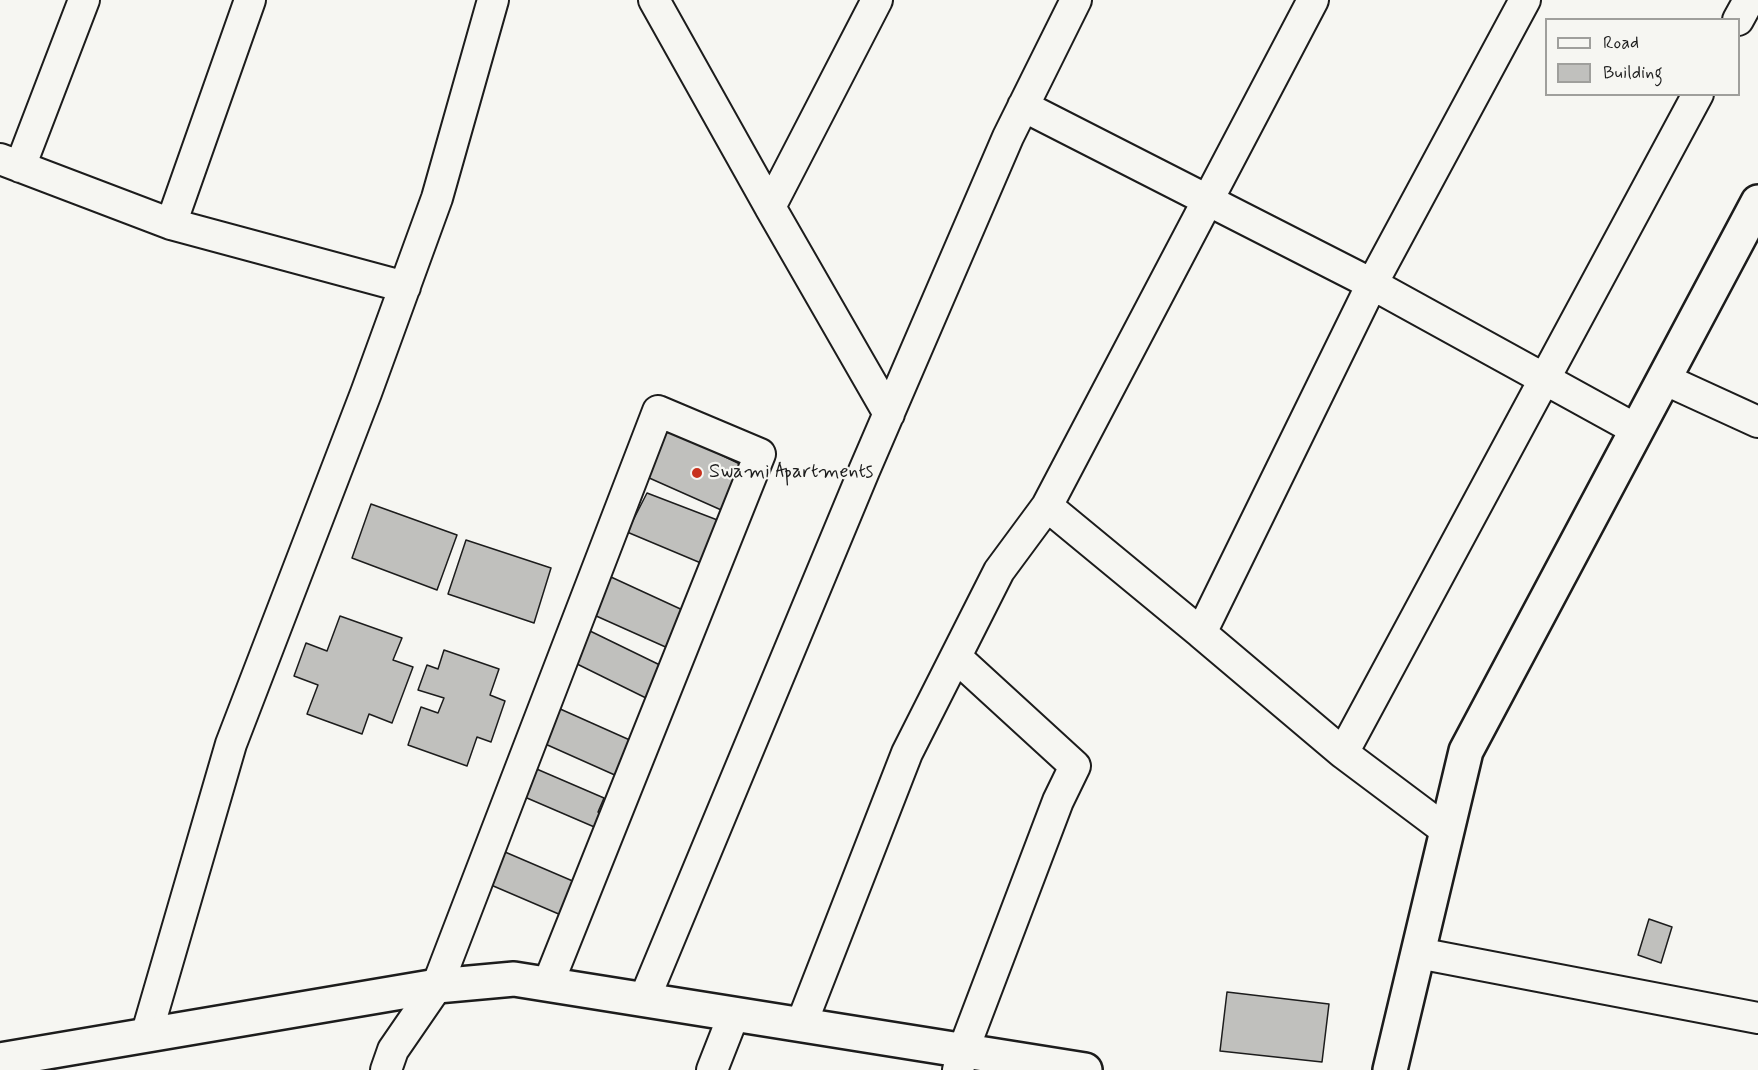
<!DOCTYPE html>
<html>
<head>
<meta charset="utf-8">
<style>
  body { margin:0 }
  #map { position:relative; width:1758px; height:1070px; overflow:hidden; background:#f6f6f2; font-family:Mynerve,sans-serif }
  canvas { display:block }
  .legend { position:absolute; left:1545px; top:18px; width:195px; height:78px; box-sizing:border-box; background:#f6f6f2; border:2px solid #9f9f9c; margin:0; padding:8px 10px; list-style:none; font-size:18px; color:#1c1c1c }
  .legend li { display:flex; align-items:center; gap:12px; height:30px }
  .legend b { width:30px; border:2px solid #9f9f9c }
</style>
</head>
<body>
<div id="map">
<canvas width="1758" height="1070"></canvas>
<ul class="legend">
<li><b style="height:8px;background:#f6f6f2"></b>Road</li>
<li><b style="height:16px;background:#c0c0bd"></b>Building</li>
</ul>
</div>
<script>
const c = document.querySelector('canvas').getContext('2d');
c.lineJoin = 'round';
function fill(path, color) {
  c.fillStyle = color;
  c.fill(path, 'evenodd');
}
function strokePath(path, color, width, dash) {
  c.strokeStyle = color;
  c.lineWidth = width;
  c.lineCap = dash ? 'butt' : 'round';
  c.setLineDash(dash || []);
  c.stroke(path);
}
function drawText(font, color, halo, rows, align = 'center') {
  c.font = font + ' Mynerve,sans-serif';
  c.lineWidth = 4.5;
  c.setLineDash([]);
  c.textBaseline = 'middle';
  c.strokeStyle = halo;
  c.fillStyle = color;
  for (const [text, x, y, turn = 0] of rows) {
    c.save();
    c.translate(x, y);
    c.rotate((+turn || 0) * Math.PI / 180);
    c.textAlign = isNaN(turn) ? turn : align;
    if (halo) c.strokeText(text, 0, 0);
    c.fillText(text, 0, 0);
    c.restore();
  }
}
const building = new Path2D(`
  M662 426 748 468 728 513 647 477Z
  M647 493 720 521 708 566 627 532Z
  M371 504 457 535 437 590 352 558Z
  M466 540 551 568 534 623 448 594Z
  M611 577 687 612 670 649 594 615Z
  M340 616 402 638 393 660 413 667 392 723 369 714 362 734 307 714 318 685 294 676 306 643 327 651Z
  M588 630 664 667 648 699 573 662Z
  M444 650 499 669 490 695 505 701 491 742 477 737 467 766 408 745 421 707 438 713 444 698 418 690 427 665 438 669Z
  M558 708 632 741 617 776 543 743Z
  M532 767 604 798 598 812 605 816 599 829 520 795Z
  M498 849 575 882 561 915 484 882Z
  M1649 919 1672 927 1661 963 1638 955Z
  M1227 992 1329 1004 1322 1062 1220 1051Z`);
const minor = new Path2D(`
  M654 0 770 207 877 0
  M1738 20 1749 0
  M1023 106 1372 284 1637 430
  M0 159 171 224 405 287
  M20 167 84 0
  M770 207 889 414
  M171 224 250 0
  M1664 379 1758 422
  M1201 633 1047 506 1313 0
  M956 657 1075 766 1058 801 963 1051 958 1070
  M1343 753 1201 633 1372 284 1525 0
  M1447 831 1343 753 1698 94
  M1418 953 1758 1018
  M644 1000 864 471 1008 137 1076 0
  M801 1025 907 753 999 571 1047 506
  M146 1036 231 744 366 393 437 198 493 0
  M386 1070 393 1050 437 986 658 411 760 454 548 984
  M712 1070 734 1014`);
const tertiary = new Path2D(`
  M0 1060 437 986 514 979 1085 1070`);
const secondary = new Path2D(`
  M1390 1070 1466 751 1758 202`);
const markers = [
  [697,473,6,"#c8321e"]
];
const poiNames = [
  ["Swami Apartments",709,473]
];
fill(building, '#c0c0bd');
strokePath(building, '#1c1c1c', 1.5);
strokePath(minor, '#1c1c1c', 34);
strokePath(tertiary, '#1c1c1c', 38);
strokePath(secondary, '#1c1c1c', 38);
strokePath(minor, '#f6f6f2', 30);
strokePath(tertiary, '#f6f6f2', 33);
strokePath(secondary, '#f6f6f2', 33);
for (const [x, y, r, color] of markers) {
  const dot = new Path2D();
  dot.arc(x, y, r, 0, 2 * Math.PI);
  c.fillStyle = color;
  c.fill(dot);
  strokePath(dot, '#f6f6f2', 2);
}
drawText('20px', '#1c1c1c', '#f6f6f2', poiNames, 'left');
</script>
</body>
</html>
